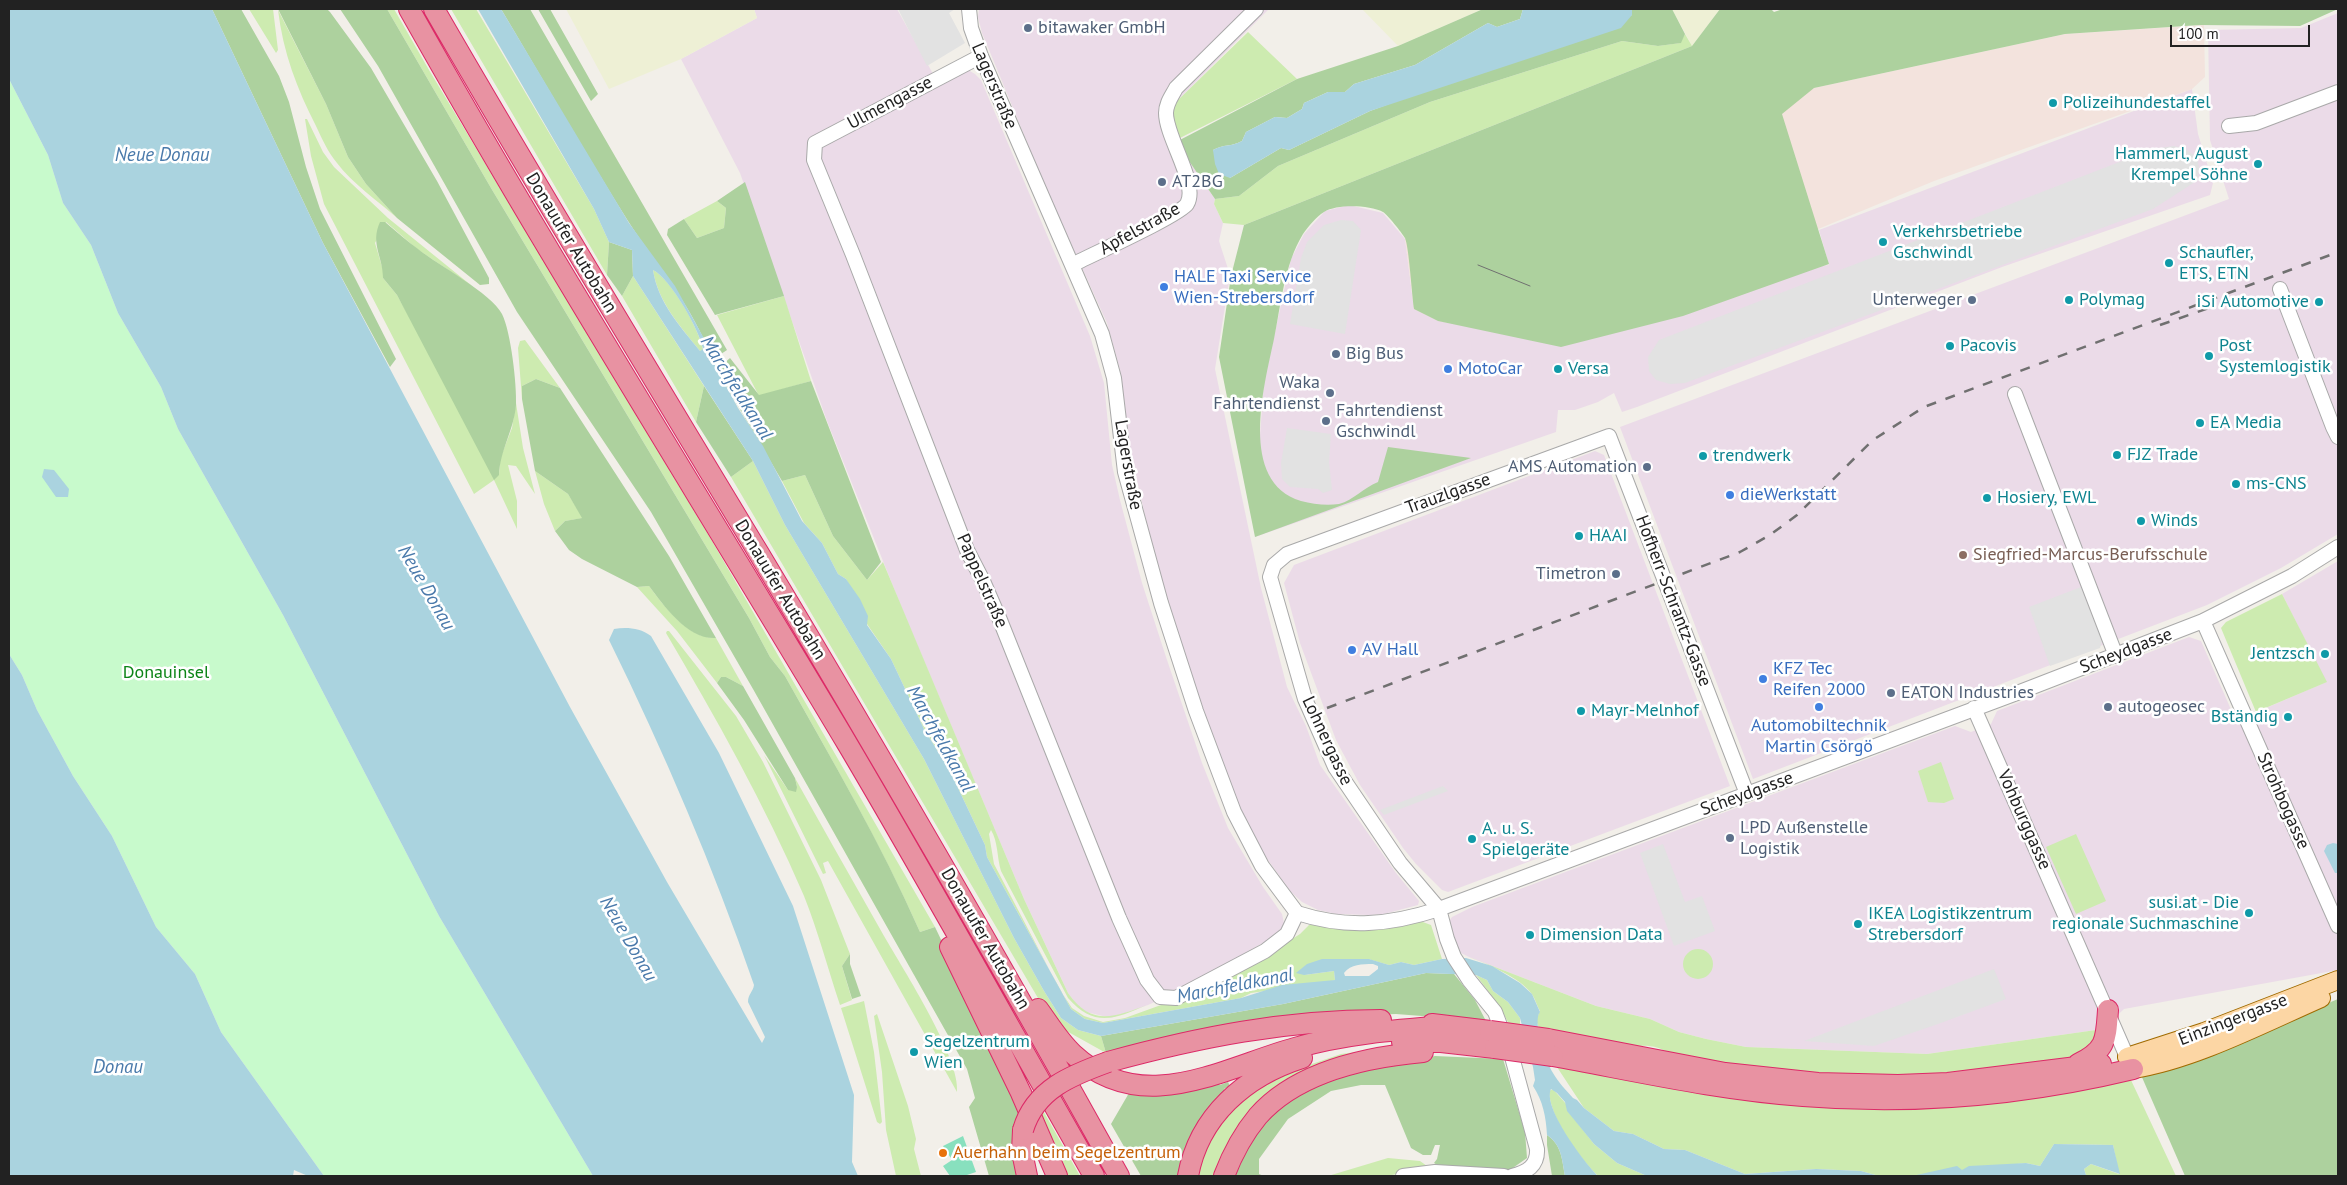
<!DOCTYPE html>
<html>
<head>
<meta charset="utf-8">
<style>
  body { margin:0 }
  #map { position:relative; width:2347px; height:1185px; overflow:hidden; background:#f2efe9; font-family:"PT Sans",sans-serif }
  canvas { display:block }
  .frame { position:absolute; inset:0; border:10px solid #222; pointer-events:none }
  .scale { position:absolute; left:2170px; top:25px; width:140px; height:22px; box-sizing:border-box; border:2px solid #222; border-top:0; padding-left:6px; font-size:15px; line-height:18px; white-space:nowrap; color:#222; -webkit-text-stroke:4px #fff; paint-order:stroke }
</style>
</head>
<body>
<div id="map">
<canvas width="2347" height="1185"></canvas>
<div class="frame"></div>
<div class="scale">100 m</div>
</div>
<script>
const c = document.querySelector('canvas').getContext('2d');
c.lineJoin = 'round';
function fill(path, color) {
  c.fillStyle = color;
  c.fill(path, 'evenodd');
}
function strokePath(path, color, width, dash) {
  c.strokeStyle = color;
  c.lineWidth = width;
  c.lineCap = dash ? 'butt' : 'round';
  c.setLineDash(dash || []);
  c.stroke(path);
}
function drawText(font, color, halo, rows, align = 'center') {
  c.font = font + ' "PT Sans",sans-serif';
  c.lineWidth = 5;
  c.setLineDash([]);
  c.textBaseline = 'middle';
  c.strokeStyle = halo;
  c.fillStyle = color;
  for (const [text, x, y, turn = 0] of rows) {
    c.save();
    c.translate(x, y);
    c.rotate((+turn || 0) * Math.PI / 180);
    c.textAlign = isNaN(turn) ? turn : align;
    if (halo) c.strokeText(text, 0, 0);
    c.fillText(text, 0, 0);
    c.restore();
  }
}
const industrial = new Path2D(`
  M754 9H897L937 81 968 70 975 74 981 80 1090 336 1104 383 1112 465 1120 500 1142 583 1166 657 1202 763 1228 828 1263 887 1282 914 1284 923 1280 933 1181 990 1148 1005 1111 1018 1086 1012 1077 1005 1068 993 1024 899 903 611 827 421 740 173 681 59 757 18Z
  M979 9H1269L1176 102V142L1215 199 1214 204 1223 223 1219 241 1230 275 1215 369 1261 588 1287 687 1306 726 1320 765 1396 873 1419 901 1418 905 1384 914 1369 915 1336 914 1318 910 1302 902 1291 892 1260 849 1224 774 1201 711 1152 546 1130 450 1120 370 1107 323 1045 186 999 74 982 33 978 17Z
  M2338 13V534L2281 568 2207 605 1753 779 1620 427 2229 199 2210 140 2208 30 2301 28Z
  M2192 89 2198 134 2213 183 2210 195 2002 267 1637 407 1622 412 1614 393 1598 402 1575 410H1558L1556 432 1255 537 1260 435 1264 382 1291 259 1304 234 1325 211 1349 205 1383 213 1405 239 1414 309 1829 265 1819 230Z
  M1595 451 1604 455 1730 786 1448 892 1442 890 1416 864 1403 848 1360 785 1336 740 1300 643 1284 583 1294 565Z
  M2338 561V970L2124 1009 2103 1029 1927 1054 1746 1047 1706 1039 1679 1032 1650 1019 1596 1006 1469 957 1461 953 1450 933 1449 921 1452 917 1472 907 1955 726 1971 732 1991 724 1997 711 2189 637 2201 641 2236 721 2326 682 2282 594Z`);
const military = new Path2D(`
  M2204 25 2205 77 2192 89 1934 181 1811 232 1561 342 1438 321 1414 309 1405 239 1814 88 2065 34Z`);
const farmland = new Path2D(`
  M566 9H754L757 18 681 59 609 89Z
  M1362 9H1483L1398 46Z
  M1672 9H1720L1692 46Z`);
const grass = new Path2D(`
  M249 9H273L278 50 276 53Z
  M387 9H394L429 70 708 534 935 927 920 932C881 844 832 760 785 676L770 657 749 618 491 188Z
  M451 9H476L594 209 609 242 607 275Z
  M278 10 326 104 348 157 366 184 397 218C378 201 352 183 337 163 328 152 322 139 316 126 297 89 283 52 278 10Z
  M1248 32 1297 79 1176 140 1173 112 1176 102Z
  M1685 34 1692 46 1244 225 1223 223 1214 204 1215 199 1239 196 1278 166 1430 102 1622 41 1658 46 1680 43Z
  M305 119H307L323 152 334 167 388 218 472 286 417 249 386 222 375 243 383 270V278L397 295 499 475 500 459 512 428 516 403 523 448 535 494 516 466 508 465 517 501V529L494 480 474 494 324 204 311 156Z
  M717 201 726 208 724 228 697 238 684 219Z
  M653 270C670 278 700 330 703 350L700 351C680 326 658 302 653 270Z
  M633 276 704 386 696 422 622 296Z
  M784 296 811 381 759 396 717 315Z
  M525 340 560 388 536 379 522 386V399L518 348 520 341Z
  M753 461 785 525 924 759 1014 938 1044 991 1061 1018 1078 1030 1101 1036 1106 1053 1054 1024 1048 1015 731 477Z
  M535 471 568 494 583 518 565 521 555 531 544 504Z
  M805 475 833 536 867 580 883 562 1024 899 1068 993C1092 1027 1114 1017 1147 1005 1115 1019 1094 1028 1068 998L1001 871C997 858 998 841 991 830L989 834 994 864 1060 990 1072 1008 1084 1016 1103 1022 1125 1018 1208 988 1267 955 1300 934 1309 925 1321 923 1420 921 1431 925 1442 959 1414 965 1401 962 1389 965 1368 959H1358L1304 975 1334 971 1335 980 1329 982 1251 993 1241 998 1103 1023 1085 1019 1071 1009 987 857 985 845 950 771 924 729 891 659 867 624 846 579 838 574 822 543 804 523 782 481Z
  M649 586C664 606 688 639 716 638L743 686 726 677H721L717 683 677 631 637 587Z
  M2282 594 2327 682 2256 712 2221 628 2226 622Z
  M667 631H669L736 716 763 762 821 880 850 954 842 966 852 1000 840 1005C828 969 818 931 804 896 765 805 716 718 666 633Z
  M764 755 788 790 797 787 795 778C824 830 854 883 884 936 903 969 961 1059 957 1092L828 861 823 863 826 873 823 874Z
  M1941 762 1954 799 1944 803 1928 802 1918 771Z
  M2076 834 2106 901 2076 914 2046 847Z
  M1683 964a15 15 0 1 1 30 0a15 15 0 1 1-30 0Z
  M1469 957 1596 1006 1650 1019 1679 1032 1706 1039 1746 1047 1927 1054 2103 1029 2084 1058 1970 1075 1825 1077 1671 1056C1655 1040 1634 1048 1616 1047 1591 1044 1565 1036 1540 1031L1536 1020 1540 1011C1537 1006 1535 998 1531 993 1519 977 1487 964 1469 957Z
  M1476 975 1487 980 1493 991 1508 1002 1520 1018V1026L1509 1024 1500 1007Z
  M864 1001 874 1052 882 1122 880 1124 877 1122 841 1008Z
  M877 1014 908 1106 916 1139 914 1149 921 1176H896L886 1130 882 1072 874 1016Z
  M1401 1046 1363 1057 1217 1176H1196L1208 1139 1230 1110 1274 1077 1341 1054Z
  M1555 1064 1708 1093 2130 1078 2176 1176H2091L2086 1175 2084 1169 2091 1164 2119 1174 2113 1145 2054 1144 2040 1166 2026 1163 1912 1176H1879L1861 1171 1816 1169 1745 1174 1685 1150 1664 1149 1633 1134 1614 1131 1584 1108Z
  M1553 1089 1567 1105 1568 1111 1594 1144 1617 1163 1647 1176H1598C1579 1157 1550 1119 1549 1091Z
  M1041 1107 1080 1176H1063L1037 1113Z
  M1388 1158 1420 1161 1427 1166 1426 1169 1386 1176H1328Z`);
const forest = new Path2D(`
  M212 9H241L279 76 289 102 306 167 320 209 396 359 390 367 323 243Z
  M278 9H327L330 12 371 68 437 181 489 278V284L480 285 397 218 366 184 348 157 326 104Z
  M340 9H387L491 188 749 618 770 657 785 676C832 760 881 843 920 932L935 927 1022 1109 1019 1176H989L969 1107 975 1098 967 1069 753 689 651 512 517 312 378 66Z
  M501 9H530L727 350 712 360C694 307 657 267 628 221 584 151 543 80 501 9Z
  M538 9H550L598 94 591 101Z
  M1483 9H1523L1520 19 1497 27 1488 23 1415 65 1354 84 1345 92H1328L1304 103 1302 109 1287 118 1275 117 1246 132 1242 141C1232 147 1223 144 1213 150L1230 178 1281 148 1289 150 1370 111 1632 15V9H1672L1685 34 1681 43 1658 46 1622 41 1430 102 1278 166 1239 196 1215 199 1176 142 1297 79 1398 46Z
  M1720 9H1771L1774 12 1783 9H2338L2300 26 2200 25 2065 34 1814 88 1782 114 1829 264 1683 316 1561 347 1438 321 1414 309C1412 296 1409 247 1405 238 1402 233 1387 214 1383 212 1369 205 1337 204 1324 212 1316 217 1308 227 1303 234 1284 265 1281 305 1274 339 1264 386 1238 482 1301 501 1313 504 1326 506 1339 504 1354 500 1363 488 1378 482L1388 447 1471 458 1255 537 1219 357 1231 276 1244 225 1692 46Z
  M745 182 784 296 715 315 667 235 668 229 684 219 697 238 724 228 726 208 717 201Z
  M380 222H385C396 231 407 241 418 249 438 265 491 293 502 314 511 332 517 385 516 405 514 430 500 450 499 475L494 480 397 295 383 278C383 256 370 244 380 222Z
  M609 242 632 250 633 276 622 296 607 275Z
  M730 358 759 395 811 381 881 562 867 580 833 536 805 475 782 481 724 382 719 368Z
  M536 379 560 388 669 556 716 638C688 640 664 606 649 586L637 587 582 559 569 550 555 531 565 521 582 518 568 494 535 471 522 399V386Z
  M704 386 753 461 731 477 696 422Z
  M721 677H726L743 686 795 778 797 787 796 792 788 790 744 720 717 683Z
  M850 954V964L861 996 852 999 842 966Z
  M1426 973 1454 974 1475 1000 1486 1021 1396 1014 1312 1017 1106 1053 1101 1036 1283 1004Z
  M2338 999V1176H2185L2141 1075 2192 1060Z
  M1435 1056 1503 1059 1525 1132 1527 1158 1507 1172 1442 1168 1434 1163 1437 1159 1440 1145H1435L1431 1155H1423L1411 1148 1385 1085H1361L1331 1091 1288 1119 1259 1159V1174L1264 1176H1231L1252 1135 1290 1098 1343 1075Z
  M1215 1080 1220 1085 1228 1082 1230 1086 1224 1089 1225 1091 1182 1176H1141L1111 1124 1129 1093Z
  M1547 1135C1562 1145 1562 1160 1565 1176H1552L1547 1145Z`);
const park = new Path2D(`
  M9 79 48 155 63 203 91 245 118 313 161 387 178 429 283 615 439 916 593 1176H324L221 1032 195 974 156 927 112 836 73 776 37 710 22 675 9 654Z`);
const pitch = new Path2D(`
  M963 1136 976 1172 964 1176H950L943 1166 952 1160 943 1146Z`);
const parking = new Path2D(`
  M898 9H955L949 13 965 43 927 66Z
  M2174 146 2186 149 2197 158 2199 167 2198 180 2153 209 1685 383 1670 384 1656 380 1649 371 1648 357 1659 340 2153 149Z
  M1341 220 1353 221 1361 230 1345 334 1290 324 1301 258 1307 242 1324 225Z
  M1287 428 1331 434 1329 462 1332 490 1323 493 1318 489 1290 487 1282 479 1281 463Z
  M2081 587 2102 641 2100 648 2050 666 2029 607Z
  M1443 786 1448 791 1384 815 1380 810Z
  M1663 844 1685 902 1702 896 1715 931 1674 946 1640 853Z
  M1994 969 2006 999 1938 1024 1874 1046 1804 1041Z`);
const water = new Path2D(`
  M9 9H212L323 243 570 707 667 882 762 1043 765 1037 748 1002C748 994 753 992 754 985 713 866 664 752 609 640L614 629C627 627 640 628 651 636L719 753 793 906 854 1095 852 1162 858 1176H593L439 916 283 615 178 429 161 387 118 313 91 245 63 203 48 155 9 79Z
  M478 9H501L629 223 675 286 706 342 712 360 738 408 763 446 802 521 822 543 838 574 846 579 860 599 868 616 867 625 891 659 924 729 950 771 985 845 987 857 1071 1009 1085 1019 1103 1023 1241 998 1282 985 1335 980 1334 971 1304 975 1296 973 1307 964 1322 959H1369L1389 965 1401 962 1414 965 1442 959 1466 958 1492 966 1520 983 1532 994 1540 1012C1532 1021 1546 1062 1553 1073 1558 1082 1566 1090 1573 1098L1577 1100 1584 1108 1614 1131 1633 1134 1664 1149 1685 1150 1745 1174 1816 1169 1861 1171 1879 1176H1647L1617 1163 1594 1144 1567 1111 1565 1102 1557 1093 1551 1089C1542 1107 1585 1163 1598 1176H1565C1562 1160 1562 1145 1547 1135 1546 1117 1543 1101 1533 1086L1535 1080 1533 1067 1520 1018 1508 1002 1493 991 1487 980 1476 975 1426 973 1283 1004 1101 1036 1078 1030 1061 1018 1044 991 1014 938 924 759 785 525 753 461 633 276 632 250 609 242 594 209ZM653 270C670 278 700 331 703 349L700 351C680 326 658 303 653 270ZM1373 964 1378 966V969L1369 976H1345L1344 973C1351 964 1362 964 1373 964Z
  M1523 9H1632V15L1621 28 1370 111 1289 150 1281 148 1230 178 1219 174 1215 164 1213 150C1223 144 1232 147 1242 141L1246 132 1275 117 1287 118 1302 109 1304 103 1328 92H1345L1354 84 1415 65 1488 23 1497 27 1520 19Z
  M44 469 54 470 69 489 68 497H56L42 477Z
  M9 654 22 675 37 710 73 776 112 836 156 927 195 974 221 1032 324 1176H308L294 1170 293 1176H9Z
  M2333 843 2338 844V873H2335L2324 851 2327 845Z
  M2054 1144 2113 1145 2120 1174 2091 1164 2084 1169 2086 1175 2091 1176H1912L1957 1166 1962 1170 1969 1166 2026 1163 2040 1166Z`);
const minor = new Path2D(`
  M969 9 971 28 981 56 1102 334 1114 378 1125 472 1161 603 1196 711 1234 812 1262 866 1297 913
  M981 56 815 143 814 160 853 255 967 550 983 581 1000 620 1119 918 1147 980 1160 997 1176 998 1265 951 1287 934 1297 913
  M2229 126 2256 123 2338 92
  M1072 265C1089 256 1180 215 1187 204 1199 184 1166 138 1166 113 1166 103 1172 96 1176 88L1256 9
  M2280 289 2333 427 2338 437
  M2015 394 2116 656
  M2203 621 2338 926
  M1974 708 2131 1066
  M1297 913C1347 929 1390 925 1439 909L2017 693 2203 621 2292 576 2338 547
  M1403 1176 1435 1172 1504 1176
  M1512 1176C1527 1172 1538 1166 1537 1149L1512 1057 1495 1012 1469 980 1454 957 1447 939 1439 909 1400 863 1335 767 1305 699 1270 577 1274 565 1287 554 1609 436 1747 794`);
const major = new Path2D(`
  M2127 1057 2204 1032 2338 980
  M2133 1069C2193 1060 2264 1023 2321 998`);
const highway = new Path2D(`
  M409 9C549 258 702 500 848 745 932 887 1012 1032 1094 1176
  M434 9C539 191 649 371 758 552 882 758 1002 966 1119 1176
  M950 947 1021 1093 1057 1176
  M1038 1009C1049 1024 1059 1041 1073 1054 1142 1118 1220 1069 1295 1048 1344 1034 1394 1030 1445 1026
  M1432 1024 1490 1031
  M1548 1039 1725 1073 1818 1083 1898 1085 1948 1083 2101 1064
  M1402 1042H1441L1495 1048
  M1553 1056C1636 1071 1718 1090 1803 1096 1913 1105 2025 1095 2133 1069
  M1108 1062C1199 1037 1286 1020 1381 1020
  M2078 1064C2107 1050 2106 1039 2108 1010
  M1023 1130 1022 1152 1027 1176
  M1188 1176C1199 1116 1245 1076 1302 1058
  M1224 1176C1232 1155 1243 1134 1258 1116 1297 1072 1367 1057 1423 1052`);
const tram = new Path2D(`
  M1478 265 1530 286`);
const rail = new Path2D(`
  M2160 325 2209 308
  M1327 708 1740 552 1770 535 1797 515 1873 440 1924 407 2338 252`);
const highwayBridge = new Path2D(`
  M1490 1031 1548 1039
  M1495 1048 1553 1056
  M1023 1130C1035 1089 1072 1075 1108 1062`);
const markers = [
  [1028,28,5,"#5c6f8a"],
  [2053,103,5,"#0f9aa8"],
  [2258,164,5,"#0f9aa8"],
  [1162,182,5,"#5c6f8a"],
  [1883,242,5,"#0f9aa8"],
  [2169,263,5,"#0f9aa8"],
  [1164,287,5,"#3f7fe0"],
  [1972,300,5,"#5c6f8a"],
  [2069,300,5,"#0f9aa8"],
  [2319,302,5,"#0f9aa8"],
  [1950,346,5,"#0f9aa8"],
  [1336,354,5,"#5c6f8a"],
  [2209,356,5,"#0f9aa8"],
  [1448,369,5,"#3f7fe0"],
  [1558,369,5,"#0f9aa8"],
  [1330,393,5,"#5c6f8a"],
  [1326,421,5,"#5c6f8a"],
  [2200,423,5,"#0f9aa8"],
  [2117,455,5,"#0f9aa8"],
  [1703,456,5,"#0f9aa8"],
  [1647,467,5,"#5c6f8a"],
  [2236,484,5,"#0f9aa8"],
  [1730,495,5,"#3f7fe0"],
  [1987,498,5,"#0f9aa8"],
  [2141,521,5,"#0f9aa8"],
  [1579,536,5,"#0f9aa8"],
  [1963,555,5,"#8d6e63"],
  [1616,574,5,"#5c6f8a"],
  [1352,650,5,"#3f7fe0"],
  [2325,654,5,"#0f9aa8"],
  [1763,679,5,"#3f7fe0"],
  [1891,693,5,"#5c6f8a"],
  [1819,707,5,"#3f7fe0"],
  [2108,707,5,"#5c6f8a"],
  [1581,711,5,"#0f9aa8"],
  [2288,717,5,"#0f9aa8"],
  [1730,838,5,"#5c6f8a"],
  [1472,839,5,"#0f9aa8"],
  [2249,913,5,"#0f9aa8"],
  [1858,924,5,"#0f9aa8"],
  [1530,935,5,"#0f9aa8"],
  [914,1052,5,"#0f9aa8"],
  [943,1153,5,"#e8710a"]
];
const serviceNames = [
  ["bitawaker GmbH",1038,28],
  ["AT2BG",1172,182],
  ["Unterweger",1962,300,"right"],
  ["Big Bus",1346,354],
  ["Waka",1320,383,"right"],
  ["Fahrtendienst",1320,404,"right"],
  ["Fahrtendienst",1336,411],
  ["Gschwindl",1336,432],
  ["AMS Automation",1637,467,"right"],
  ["Timetron",1606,574,"right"],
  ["EATON Industries",1901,693],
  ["autogeosec",2118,707],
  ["LPD Außenstelle",1740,828],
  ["Logistik",1740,849]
];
const streetNames = [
  ["Lagerstraße",994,86,67],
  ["Ulmengasse",890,103,-28],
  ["Apfelstraße",1140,229,-29],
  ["Donauufer Autobahn",571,243,59],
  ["Lagerstraße",1128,465,80],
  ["Trauzlgasse",1448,494,-20],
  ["Pappelstraße",982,581,66],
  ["Donauufer Autobahn",780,590,59],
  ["Hofherr-Schrantz-Gasse",1673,601,69],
  ["Scheydgasse",2126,651,-21],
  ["Lohnergasse",1327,741,65],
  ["Scheydgasse",1747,794,-20],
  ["Strohbogasse",2283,801,66],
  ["Vohburggasse",2024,820,66],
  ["Donauufer Autobahn",985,939,60],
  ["Einzingergasse",2233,1020,-21]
];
const cultureNames = [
  ["Polizeihundestaffel",2063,103],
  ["Hammerl, August",2248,154,"right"],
  ["Krempel Söhne",2248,175,"right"],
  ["Verkehrsbetriebe",1893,232],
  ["Gschwindl",1893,253],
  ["Schaufler,",2179,253],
  ["ETS, ETN",2179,274],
  ["Polymag",2079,300],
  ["iSi Automotive",2309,302,"right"],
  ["Pacovis",1960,346],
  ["Post",2219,346],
  ["Systemlogistik",2219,367],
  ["Versa",1568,369],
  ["EA Media",2210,423],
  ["FJZ Trade",2127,455],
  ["trendwerk",1713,456],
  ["ms-CNS",2246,484],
  ["Hosiery, EWL",1997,498],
  ["Winds",2151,521],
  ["HAAI",1589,536],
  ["Jentzsch",2315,654,"right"],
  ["Mayr-Melnhof",1591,711],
  ["Bständig",2278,717,"right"],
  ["A. u. S.",1482,829],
  ["Spielgeräte",1482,850],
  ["susi.at - Die",2239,903,"right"],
  ["regionale Suchmaschine",2239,924,"right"],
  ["IKEA Logistikzentrum",1868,914],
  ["Strebersdorf",1868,935],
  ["Dimension Data",1540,935],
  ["Segelzentrum",924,1042],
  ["Wien",924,1063]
];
const shopNames = [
  ["HALE Taxi Service",1174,277],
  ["Wien-Strebersdorf",1174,298],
  ["MotoCar",1458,369],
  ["dieWerkstatt",1740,495],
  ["AV Hall",1362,650],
  ["KFZ Tec",1773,669],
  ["Reifen 2000",1773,690],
  ["Automobiltechnik",1819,726,"center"],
  ["Martin Csörgö",1819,747,"center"]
];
const educationNames = [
  ["Siegfried-Marcus-Berufsschule",1973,555]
];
const parkNames = [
  ["Donauinsel",166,673]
];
const foodNames = [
  ["Auerhahn beim Segelzentrum",953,1153]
];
const waterNames = [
  ["Neue Donau",162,156],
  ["Marchfeldkanal",736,388,58],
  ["Neue Donau",426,588,60],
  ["Marchfeldkanal",940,739,61],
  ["Neue Donau",628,939,60],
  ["Marchfeldkanal",1235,986,-11],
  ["Donau",118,1068]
];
fill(industrial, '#ebdbe8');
fill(military, '#f3e3dd');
fill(farmland, '#eef0d5');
fill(grass, '#cdebb0');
fill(forest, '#add19e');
fill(park, '#c8facc');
fill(pitch, '#88e0be');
fill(parking, '#e2e2e2');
fill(water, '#aad3df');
strokePath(minor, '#a9a9a9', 16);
strokePath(major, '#a06b00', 20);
strokePath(highway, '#dc2a67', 22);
strokePath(minor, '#fff', 14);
strokePath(major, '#fcd6a4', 18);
strokePath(highway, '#e892a2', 20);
strokePath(tram, '#707070', 1);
strokePath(rail, '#707070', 2.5, [10, 10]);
strokePath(highwayBridge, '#dc2a67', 22, []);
strokePath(highwayBridge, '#e892a2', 20);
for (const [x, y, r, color] of markers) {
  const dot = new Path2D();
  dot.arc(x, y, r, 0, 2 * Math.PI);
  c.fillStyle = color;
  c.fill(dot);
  strokePath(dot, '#fff', 2);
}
drawText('18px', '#4e5e75', '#fff', serviceNames, 'left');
drawText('18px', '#222', '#fff', streetNames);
drawText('18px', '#0d838f', '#fff', cultureNames, 'left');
drawText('18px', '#366cbe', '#fff', shopNames, 'left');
drawText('18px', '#785e54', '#fff', educationNames, 'left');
drawText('18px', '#0c8416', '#fff', parkNames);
drawText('18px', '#c56008', '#fff', foodNames, 'left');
drawText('italic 19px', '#4a7aab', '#fff', waterNames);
</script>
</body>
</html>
